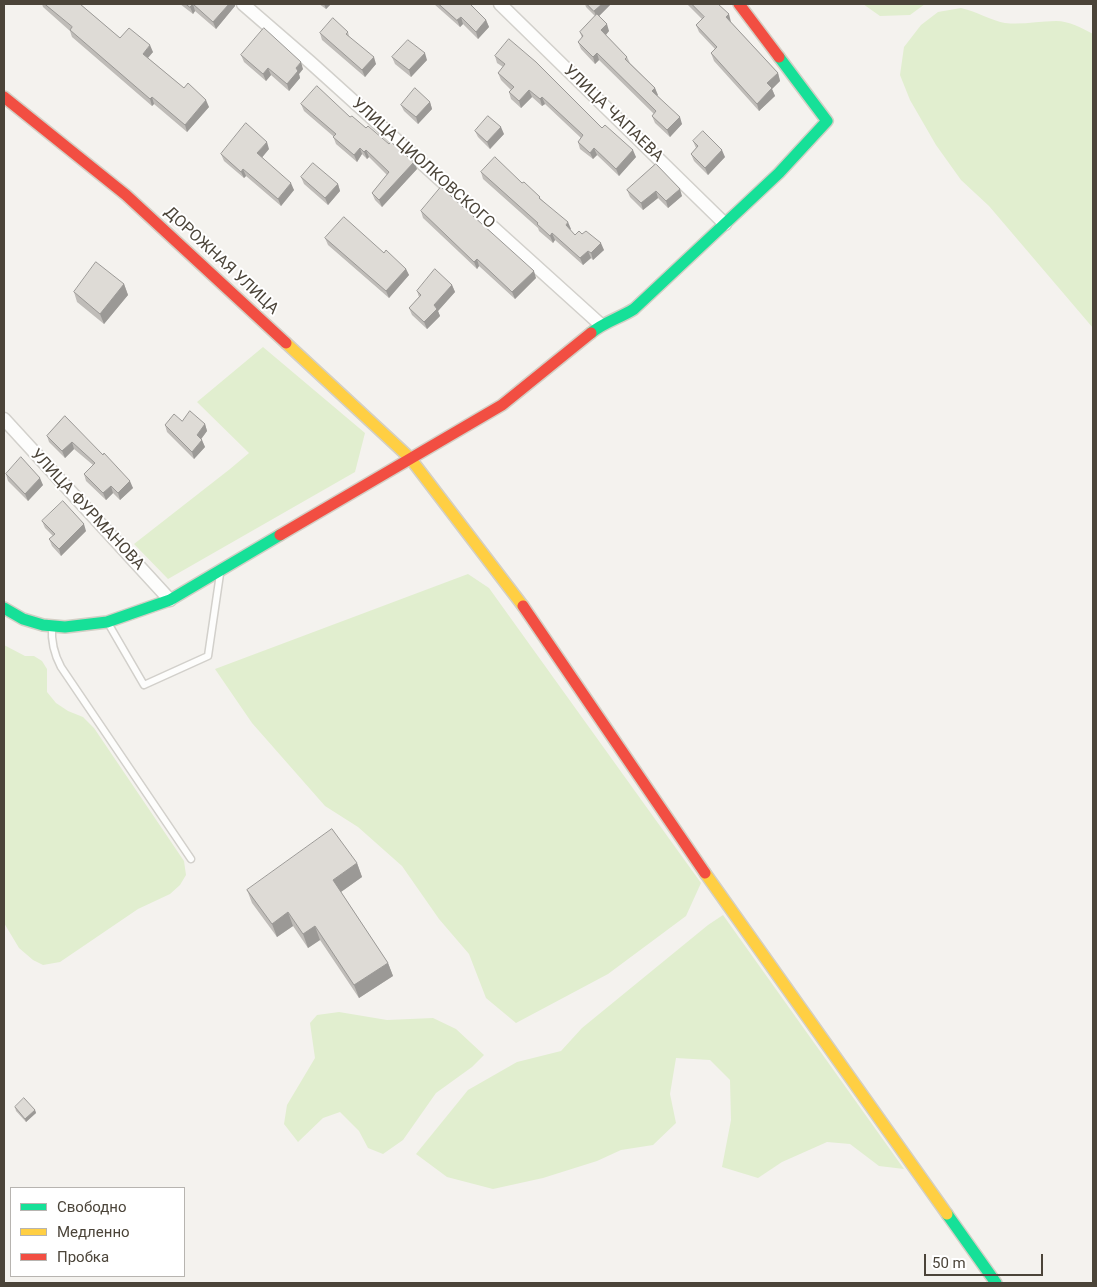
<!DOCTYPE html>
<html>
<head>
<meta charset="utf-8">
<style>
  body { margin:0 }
  #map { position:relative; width:1097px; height:1287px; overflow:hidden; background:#f4f2ee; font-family:Roboto,sans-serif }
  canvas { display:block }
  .frame { position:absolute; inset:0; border:5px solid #4b4439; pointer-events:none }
  .legend { position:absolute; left:10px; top:1187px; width:175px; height:90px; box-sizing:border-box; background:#fff; border:1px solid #b7b4b0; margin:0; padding:6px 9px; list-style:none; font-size:15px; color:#4b4439 }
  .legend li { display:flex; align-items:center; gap:10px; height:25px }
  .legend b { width:25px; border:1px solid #b7b4b0 }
  .scale { position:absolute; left:924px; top:1254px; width:119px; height:22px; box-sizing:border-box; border:2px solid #4b4439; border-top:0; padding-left:6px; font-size:15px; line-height:18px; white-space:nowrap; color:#4b4439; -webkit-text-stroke:4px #fff; paint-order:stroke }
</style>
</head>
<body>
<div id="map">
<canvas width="1097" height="1287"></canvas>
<div class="frame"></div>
<ul class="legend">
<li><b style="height:6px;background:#16e098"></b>Свободно</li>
<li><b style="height:6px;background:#ffcf43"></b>Медленно</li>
<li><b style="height:6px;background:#f24e42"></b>Пробка</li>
</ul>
<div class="scale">50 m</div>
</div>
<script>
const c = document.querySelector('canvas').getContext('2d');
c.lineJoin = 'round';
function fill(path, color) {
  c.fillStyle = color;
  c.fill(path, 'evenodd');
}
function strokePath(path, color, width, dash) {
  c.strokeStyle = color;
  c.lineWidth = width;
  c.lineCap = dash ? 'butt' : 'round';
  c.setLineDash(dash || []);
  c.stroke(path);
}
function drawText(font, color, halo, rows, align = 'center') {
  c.font = font + ' Roboto,sans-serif';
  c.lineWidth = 4;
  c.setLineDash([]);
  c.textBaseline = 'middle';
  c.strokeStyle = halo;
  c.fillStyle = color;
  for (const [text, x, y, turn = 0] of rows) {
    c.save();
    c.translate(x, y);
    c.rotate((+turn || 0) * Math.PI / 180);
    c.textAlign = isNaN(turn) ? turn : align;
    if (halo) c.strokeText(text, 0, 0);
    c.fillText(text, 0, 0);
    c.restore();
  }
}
const green = new Path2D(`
  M863 4H925L910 15 880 16Z
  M961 8C975 11 993 21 1005 23 1022 25 1039 21 1056 21 1069 21 1082 28 1093 34V328L989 206 961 180 936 145 910 100 900 75 904 47 921 25 938 12Z
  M263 347 365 433 355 472 168 579 134 544 230 469 249 453 197 402Z
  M468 574 489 588 701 883 686 916 608 974 516 1023 486 998 469 954 439 919 402 866 358 827 325 806 252 723 215 669Z
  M4 645 25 656H34L42 661 47 669V692L56 703 68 711 83 717 94 728 184 861 186 875 180 885 170 894 138 909 60 962 43 965 33 960 19 948 4 923Z
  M723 915 904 1169 879 1166 850 1144 827 1142 782 1162 758 1178 722 1167 731 1120 730 1080 710 1060 676 1058 670 1094 676 1123 653 1145 621 1150 597 1161 543 1178 493 1189 447 1177 416 1154 468 1090 517 1062 561 1051 582 1028 708 925Z
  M339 1012 387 1020 433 1018 456 1029 484 1055 472 1067 436 1093 403 1140 383 1154 368 1148 359 1131 340 1112 323 1118 298 1142 284 1124 287 1105 315 1058 310 1023 317 1015Z`);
const lane = new Path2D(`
  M108 623 144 685 208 656 220 574
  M52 627C51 642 54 654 61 667L191 859`);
const street = new Path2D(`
  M243 4 310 62 601 325
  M500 4 725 224
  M4 419 170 600`);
const fast = new Path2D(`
  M591 333C604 322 620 318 634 309L779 173 827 121 779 57
  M4 608 23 619 43 625 65 627 107 622 170 600 280 535
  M947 1214 996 1283`);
const slow = new Path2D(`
  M286 343 410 458 523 606
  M705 873 947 1214`);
const jam = new Path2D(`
  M739 4 779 57
  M4 97 126 195 286 343
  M280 535 502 405 591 333
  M523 606 705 873`);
const wall = new Path2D(`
  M42 4H80L120 38 153 52 148 58 184 88 209 107 187 132 154 104 152 106 72 37 70 31 43 7Z
  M180 4H235V6L216 29 195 11 193 14Z
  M319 4H331L326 9Z
  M434 4H470L486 20 489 27 478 39 463 24 460 27Z
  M585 4H611L599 16 609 31 606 35 627 57 630 63 655 88 657 95 682 124 670 137 655 123 652 116 654 114 599 60 595 64 581 49 578 42 582 38 580 32 595 16 586 7Z
  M687 4H718L731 22 778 73 780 81 772 89 775 96 759 111 714 61 711 53 715 49 699 32 696 25 702 19Z
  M348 32 349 36 376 64 365 77 322 40 320 33Z
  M241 55 303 69 299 74 300 78 289 91 271 75 266 81 244 62Z
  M495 56 602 128 636 157 619 176 597 155 593 159 580 149 578 142 581 138 545 104 542 106 532 97 521 108 511 99 509 92 511 90 501 80 498 73 503 67 497 63Z
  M392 57 427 60 411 77 395 64Z
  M430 102 432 109 418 124 404 111 401 105Z
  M301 104 350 117 389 144 414 162 417 169 382 207 375 200 372 193 387 175 369 157 367 159 362 154 357 162 336 144 333 136 304 111Z
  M475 131 504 134 490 149 478 137Z
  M693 141 725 157 708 175 694 161 691 154 696 148Z
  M269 149 262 157 294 190 281 206 246 176 244 178 224 161 221 154Z
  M656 164 682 196 668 208 658 198 643 210 630 197 627 190Z
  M481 172 522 183 542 200 575 235 604 250 593 260 591 258 583 265 555 240 553 243 539 231 538 228 483 179Z
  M301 177 338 184 340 191 328 205 304 184Z
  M421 211 536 278 515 299 479 266 477 269 423 218Z
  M325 238 384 253 406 269 409 275 389 298 328 245Z
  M124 284 128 295 104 324 77 302 74 292Z
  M452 285 455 292 438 311 440 316 427 329 412 315 409 308 419 297 417 291Z
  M65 416 133 488 120 500 113 493 106 500 86 481 84 474 93 465 74 449 65 458 49 442 47 436Z
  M182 421 205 424 207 431 201 439 205 447 194 459 167 432 165 425Z
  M6 474 43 485 28 501 8 481Z
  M42 521 86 531 61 556 52 546 49 539 53 536 45 528Z
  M357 863 362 877 341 892 388 963 393 976 359 998 320 940 308 948 293 926 277 937 252 903 247 890Z
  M15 1107 35 1110 36 1113 26 1122 16 1111Z`);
const shadedWall = new Path2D(`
  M193 4 195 11 193 14 190 7Z
  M229 4H235V6L216 29 213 22Z
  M324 4H331L326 9Z
  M602 4H611L597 18 594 11Z
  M729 14 731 22 729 25 726 17Z
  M461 17 463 24 460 27 457 20Z
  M486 20 489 27 478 39 476 32Z
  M607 24 609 31 604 37 601 30Z
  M150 45 153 52 146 60 143 54Z
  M425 53 427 60 411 77 409 70Z
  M597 53 599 60 595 64 593 57Z
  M374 57 376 64 365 77 362 70Z
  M301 62 303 69 299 74 300 78 289 91 287 84 296 68Z
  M268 68 271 75 266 81 263 74Z
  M778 73 780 81 772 89 775 96 759 111 757 104 767 83Z
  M655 88 658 95 655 98 652 91Z
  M529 90 532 97 521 108 519 101Z
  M152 97 154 104 152 106 150 99Z
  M542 97 545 104 542 106 540 99Z
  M206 100 209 107 187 132 185 125Z
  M430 102 432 109 418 124 416 117Z
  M680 117 682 124 670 137 667 130Z
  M501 127 504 134 490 149 487 142Z
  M267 142 269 149 260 160 257 153Z
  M360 148 362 154 357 162 354 155Z
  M594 148 597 155 593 159 590 153Z
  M366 150 369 157 367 159 364 152Z
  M633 150 636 157 619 176 616 169Z
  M722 150 725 157 708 175 705 168Z
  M414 162 417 169 382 207 379 200Z
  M243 169 246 176 244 178 241 172Z
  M291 183 294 190 281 206 278 199Z
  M338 184 340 191 328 205 325 198Z
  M680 189 682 196 668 208 666 201Z
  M656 191 658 198 643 210 641 203Z
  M568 222 571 229 568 232 566 225Z
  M552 233 555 240 553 243 550 236Z
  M601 243 604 250 593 260 591 253Z
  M588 251 591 258 583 265 580 258Z
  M477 259 479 266 477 269 474 262Z
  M406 269 409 275 389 298 386 291Z
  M534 271 536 278 515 299 512 292Z
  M124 284 128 295 104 324 100 314Z
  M452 285 455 292 438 311 440 316 427 329 424 322 434 305Z
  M205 424 207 431 199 442 197 435Z
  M202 440 205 447 194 459 192 452Z
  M72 442 74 449 65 458 62 451Z
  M40 478 43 485 28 501 25 494Z
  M130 481 133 488 120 500 118 493Z
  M111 486 113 493 106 500 103 493Z
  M84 524 86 531 61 556 59 549Z
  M357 863 362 877 338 894 333 880Z
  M288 912 293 926 277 937 272 924Z
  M315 926 320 940 308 948 303 934Z
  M388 963 393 976 359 998 354 985Z
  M35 1110 36 1113 26 1122 25 1119Z`);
const building = new Path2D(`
  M45 4H80L120 38 129 28 150 45 143 54 184 88 188 83 206 100 185 125 152 97 150 99 70 30 72 27Z
  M186 4H229L213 22 193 4 190 7Z
  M439 4H470L486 20 476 32 461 17 457 20Z
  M587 4H602L594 11Z
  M692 4H718L729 14 726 17 778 73 767 83 772 88 757 104 711 53 717 47 696 25 704 17Z
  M597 14 607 24 601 30 627 57 625 59 655 88 652 91 680 117 667 130 652 116 656 111 597 53 593 57 578 42 583 36 580 32Z
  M333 18 348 32 346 34 374 57 362 70 320 33Z
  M264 28 301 62 296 68 298 71 287 84 268 68 263 74 241 55Z
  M509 39 536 62 602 128 605 125 633 150 616 169 594 148 590 153 578 142 583 135 542 97 540 99 529 90 519 101 509 92 514 87 498 73 505 64 495 56Z
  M408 40 425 53 409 70 392 57Z
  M317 86 350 117 352 116 366 128 368 126 389 144 391 142 414 162 379 200 372 193 389 172 366 150 364 152 360 148 354 155 333 137 336 134 301 104Z
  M415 88 430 102 416 117 401 105Z
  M488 116 501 127 487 142 475 131Z
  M246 123 267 142 257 153 291 183 278 199 243 169 241 172 221 154Z
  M703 131 722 150 705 168 691 154 698 146 693 141Z
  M495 157 522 183 524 182 540 197 539 198 568 222 566 225 575 235 579 231 582 234 586 231 601 243 591 253 588 251 580 258 552 233 550 236 537 224 538 223 481 172Z
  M313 163 338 184 325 198 301 177Z
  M656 164 680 189 666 201 656 191 641 203 627 190Z
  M441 187 534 271 512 292 477 259 474 262 421 211Z
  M344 217 384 253 386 250 406 269 386 291 325 238Z
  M96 262 124 284 100 314 74 292Z
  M435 269 452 285 434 305 437 309 424 322 409 308 421 295 417 291Z
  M190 411 205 424 197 435 202 440 192 452 165 425 174 414 182 421Z
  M65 416 103 455 104 453 130 481 118 493 111 486 103 493 84 474 95 463 72 442 62 451 47 436Z
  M21 457 40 478 25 494 6 474Z
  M63 501 84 524 59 549 49 539 55 534 42 521Z
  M332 829 357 863 333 880 388 963 354 985 315 926 303 934 288 912 272 924 247 890Z
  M24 1098 35 1110 25 1119 15 1107Z`);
const streetNames = [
  ["УЛИЦА ЧАПАЕВА",613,114,44],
  ["УЛИЦА ЦИОЛКОВСКОГО",423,164,42],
  ["ДОРОЖНАЯ УЛИЦА",221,261,43],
  ["УЛИЦА ФУРМАНОВА",87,510,47]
];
fill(green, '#e1eecf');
strokePath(lane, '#d2d0cb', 9);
strokePath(street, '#d2d0cb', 15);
strokePath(fast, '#d3cfc5', 14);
strokePath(slow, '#d3cfc5', 14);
strokePath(jam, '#d3cfc5', 14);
strokePath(lane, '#fdfdfc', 6);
strokePath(street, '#fdfdfc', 12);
strokePath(fast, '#16e098', 11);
strokePath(slow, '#ffcf43', 11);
strokePath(jam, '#f24e42', 11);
fill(wall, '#bfbcb8');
fill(shadedWall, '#9b9996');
fill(building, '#dedbd6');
strokePath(building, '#9b9996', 1);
drawText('16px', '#4b4439', '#fff', streetNames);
</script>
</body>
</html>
